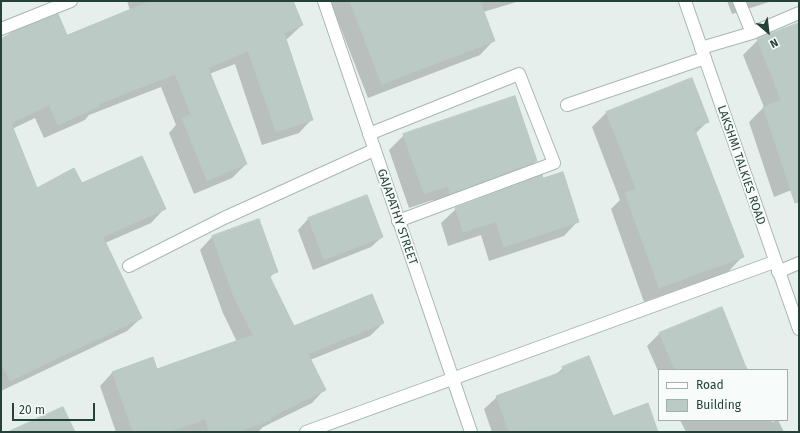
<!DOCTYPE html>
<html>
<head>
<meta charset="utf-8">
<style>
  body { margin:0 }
  #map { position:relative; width:800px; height:433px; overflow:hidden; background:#e6efeb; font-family:"Fira Sans",sans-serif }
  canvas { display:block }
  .frame { position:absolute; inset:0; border:2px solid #24423a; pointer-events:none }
  .legend { position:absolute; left:658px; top:369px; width:130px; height:52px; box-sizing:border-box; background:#f7fbf9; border:1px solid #a3b1ad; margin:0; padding:5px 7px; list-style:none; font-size:12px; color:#24423a }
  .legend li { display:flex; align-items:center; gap:8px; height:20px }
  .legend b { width:20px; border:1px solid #a3b1ad }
  .north { position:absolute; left:748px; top:12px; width:40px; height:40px; -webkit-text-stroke:3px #f7fbf9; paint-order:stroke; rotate:152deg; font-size:11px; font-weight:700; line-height:16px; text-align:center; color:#24423a }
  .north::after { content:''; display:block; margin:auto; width:14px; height:18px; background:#24423a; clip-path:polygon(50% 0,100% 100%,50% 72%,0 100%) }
  .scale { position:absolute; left:12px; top:403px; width:83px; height:18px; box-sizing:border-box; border:2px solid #24423a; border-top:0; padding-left:5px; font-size:12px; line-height:14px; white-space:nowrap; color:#24423a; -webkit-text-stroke:3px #f7fbf9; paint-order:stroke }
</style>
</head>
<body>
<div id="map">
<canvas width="800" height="433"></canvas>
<div class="frame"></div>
<ul class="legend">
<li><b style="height:5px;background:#fff"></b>Road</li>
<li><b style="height:11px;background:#bbcac4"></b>Building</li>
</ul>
<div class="north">N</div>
<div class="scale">20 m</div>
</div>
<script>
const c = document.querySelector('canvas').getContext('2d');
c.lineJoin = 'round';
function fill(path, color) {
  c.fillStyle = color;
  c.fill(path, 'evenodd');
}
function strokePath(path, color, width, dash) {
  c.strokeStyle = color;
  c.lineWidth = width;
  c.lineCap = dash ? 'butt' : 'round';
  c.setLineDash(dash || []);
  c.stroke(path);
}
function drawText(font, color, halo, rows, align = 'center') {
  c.font = font + ' "Fira Sans",sans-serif';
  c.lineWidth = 4;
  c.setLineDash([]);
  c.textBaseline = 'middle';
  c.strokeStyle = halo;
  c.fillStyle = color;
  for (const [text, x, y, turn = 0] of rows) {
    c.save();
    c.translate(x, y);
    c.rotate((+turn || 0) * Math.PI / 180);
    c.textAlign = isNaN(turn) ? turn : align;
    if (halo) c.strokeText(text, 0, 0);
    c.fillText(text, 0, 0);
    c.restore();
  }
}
const shadow = new Path2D(`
  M127 1H292L302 25 286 40 312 119 299 133 262 145 235 64 209 74 246 164 232 178 194 194 169 133 176 125 161 87 89 115 85 120 44 138 35 118 12 129 37 189 81 184 164 209 151 223 105 243 141 318 127 331 1 391V39L67 36 130 10Z
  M319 1H520L483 12 494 40 480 55 368 98 338 21 327 25Z
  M727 1H772L732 14Z
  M799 24V187L774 197 749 122 764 107 743 55 758 40Z
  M692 79 708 121 695 134 742 257 728 272 644 302 611 209 620 200 592 127 606 113Z
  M404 135 536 161 522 175 436 207 433 200 409 208 389 150Z
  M456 209 578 221 564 236 489 261 481 235 448 246 441 223Z
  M308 219 382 237 371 247 313 270 298 230Z
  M212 237 277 271 269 278 293 327 383 323 370 336 310 360 324 390 312 403 263 427 258 432H116L100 386 112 373 157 370 237 342 223 313 200 250Z
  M721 309 744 367 746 366 748 370H659V373L647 346 659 334Z
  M563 368 612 418 657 432H492L484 409 497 397 555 375Z
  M680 420H771L772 422 778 420 784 432H686Z`);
const building = new Path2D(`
  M151 1H293L303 25 284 33 313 120 276 132 248 51 208 68 247 164 207 181 182 118 191 114 175 74 99 104 100 106 58 125 49 105 11 123 37 188 74 168 82 183 142 156 166 209 103 237 142 318 10 381 1 363V39L15 31 58 14 67 35Z
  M350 1H480L495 41 382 84Z
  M799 23V202L795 203 763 107 781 100 757 39Z
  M692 78 709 122 694 128 744 257 659 288 625 193 636 189 606 112Z
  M515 96 537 161 450 194 448 186 424 194 403 134Z
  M563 172 579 222 504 247 496 222 463 232 455 208 542 175 543 178Z
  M367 195 383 237 324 260 308 218Z
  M259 219 278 272 269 275 294 326 372 294 384 323 308 354 326 390 271 417V420L237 432H209L205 419 169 432H133L112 372 153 357 157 369 253 335 235 300 212 236Z
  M722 307 747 370H675L659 333Z
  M589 356 613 416 648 403 658 432H509L496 396 564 371 562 367Z
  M63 407 75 432H8Z`);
const lane = new Path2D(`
  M739 1 752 33
  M701 48 752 33 799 13
  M567 105 705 58
  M369 134 519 74 554 163 398 221
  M778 272 799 263`);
const street = new Path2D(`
  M324 1 471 432
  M685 1 799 329
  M1 29 71 1
  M129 266 224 218 374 150
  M306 432 774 262`);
const streetNames = [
  ["LAKSHMI TALKIES ROAD",741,165,71],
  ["GAJAPATHY STREET",397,217,71]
];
fill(shadow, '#0003');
fill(building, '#bbcac4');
strokePath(building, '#b8c9c2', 1);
strokePath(lane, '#a8b8b2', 14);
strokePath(street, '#a8b8b2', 14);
strokePath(lane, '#fff', 12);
strokePath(street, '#fff', 12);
drawText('12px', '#24423a', '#f7fbf9', streetNames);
</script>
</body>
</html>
